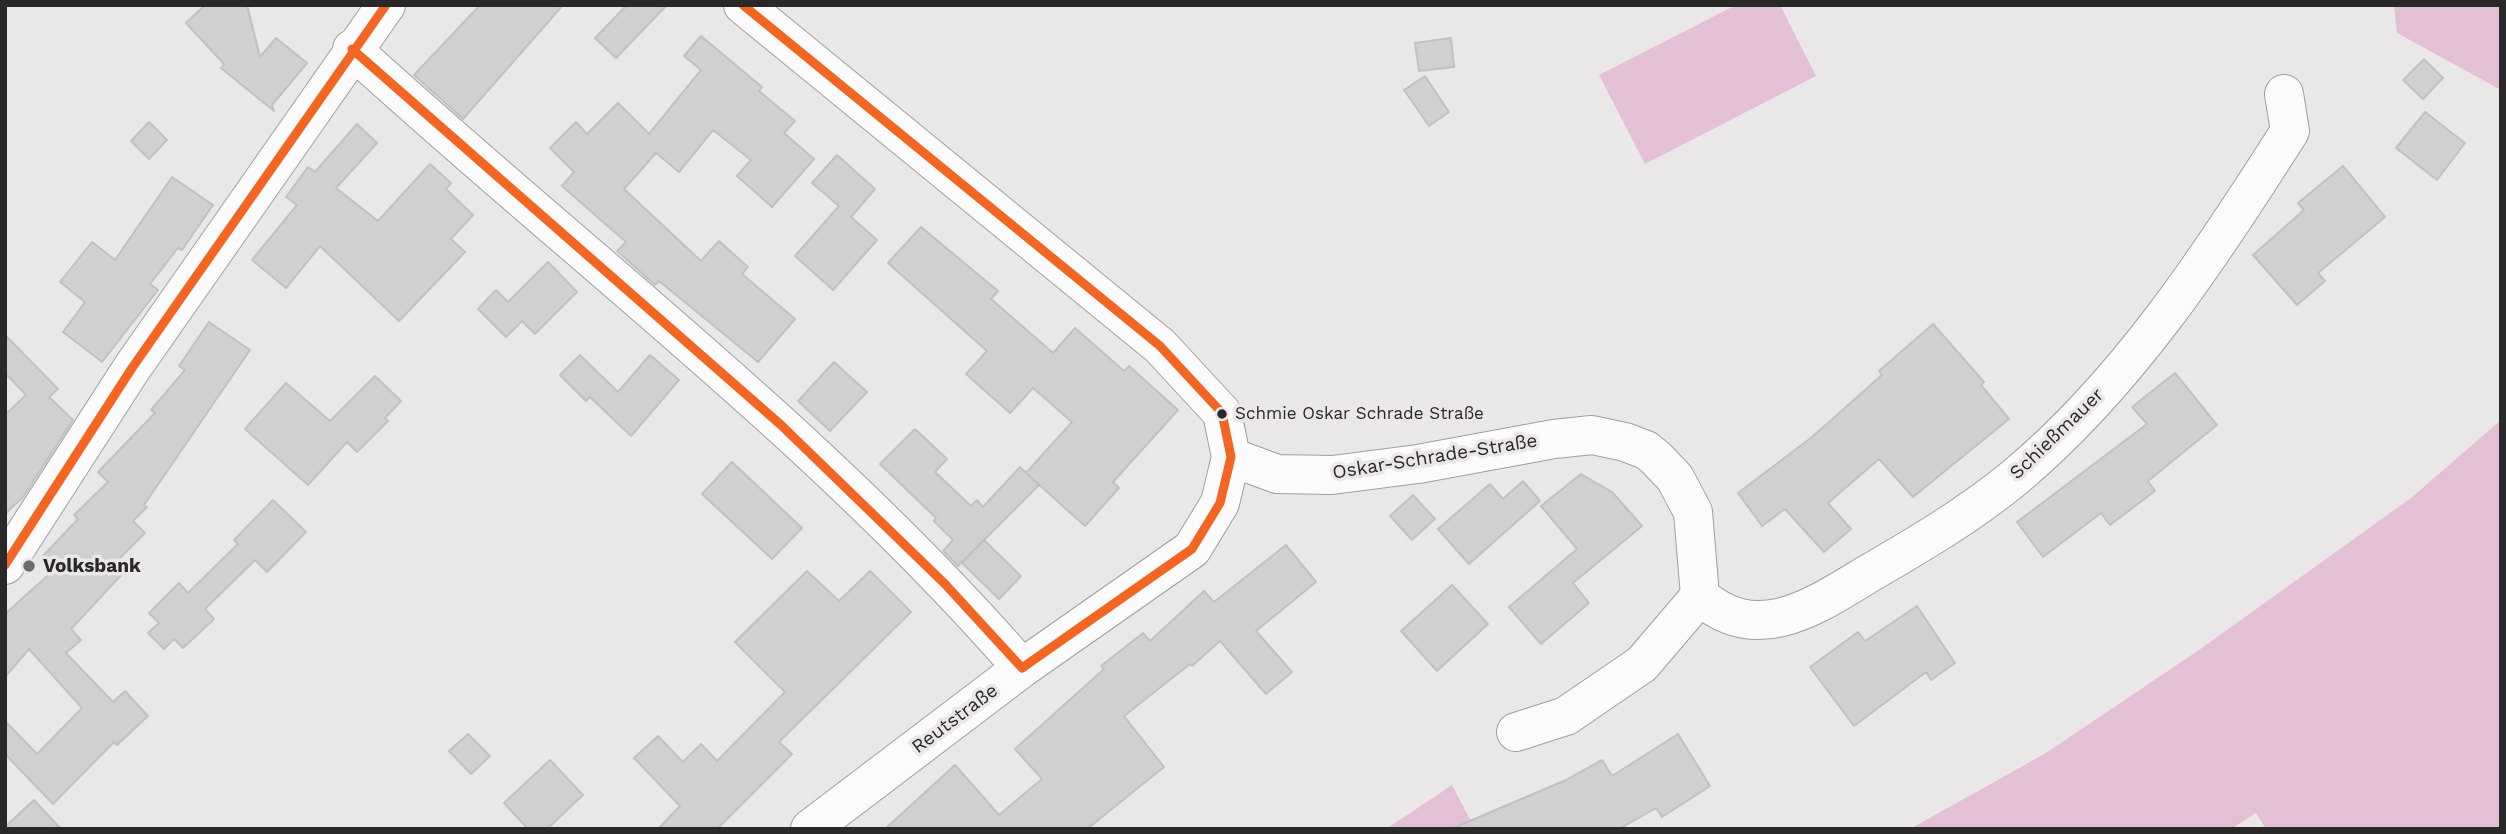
<!DOCTYPE html>
<html>
<head>
<meta charset="utf-8">
<style>
  body { margin:0 }
  #map { position:relative; width:2506px; height:834px; overflow:hidden; background:#eae7e9; font-family:"Work Sans",sans-serif }
  canvas { display:block }
  .frame { position:absolute; inset:0; border:7px solid #2a292a; pointer-events:none }
</style>
</head>
<body>
<div id="map">
<canvas width="2506" height="834"></canvas>
<div class="frame"></div>
</div>
<script>
const c = document.querySelector('canvas').getContext('2d');
c.lineJoin = 'round';
function fill(path, color) {
  c.fillStyle = color;
  c.fill(path, 'evenodd');
}
function strokePath(path, color, width, dash) {
  c.strokeStyle = color;
  c.lineWidth = width;
  c.lineCap = dash ? 'butt' : 'round';
  c.setLineDash(dash || []);
  c.stroke(path);
}
function drawText(font, color, halo, rows, align = 'center') {
  c.font = font + ' "Work Sans",sans-serif';
  c.lineWidth = 7;
  c.setLineDash([]);
  c.textBaseline = 'middle';
  c.strokeStyle = halo;
  c.fillStyle = color;
  for (const [text, x, y, turn = 0] of rows) {
    c.save();
    c.translate(x, y);
    c.rotate((+turn || 0) * Math.PI / 180);
    c.textAlign = isNaN(turn) ? turn : align;
    if (halo) c.strokeText(text, 0, 0);
    c.fillText(text, 0, 0);
    c.restore();
  }
}
const green = new Path2D(`
  M1736 5H1780L1816 76 1645 164 1599 75Z
  M2394 5H2501V90L2397 33Z
  M2501 420V829H2266L2256 813 2231 829H1910L2046 753 2199 650 2411 498Z
  M1452 785 1475 829H1386Z`);
const building = new Path2D(`
  M205 5H247L260 57 276 38 307 63 272 105 274 111 221 68 224 64 186 23Z
  M480 5H563L463 119 414 75Z
  M627 5H667L616 58 595 38Z
  M701 36 762 87 759 91 795 121 784 133 814 159 772 207 737 176 751 160 713 130 679 172 656 153 624 189 701 261 719 241 748 267 742 274 795 319 758 362 659 281 655 285 617 251 626 242 562 186 574 172 550 148 576 122 587 134 618 103 649 134 701 70 684 56Z
  M1451 38 1454 67 1419 71 1415 43Z
  M2424 59 2443 78 2423 99 2403 80Z
  M1425 76 1449 112 1429 126 1404 90Z
  M2425 112 2465 143 2437 180 2396 148Z
  M149 122 167 140 149 159 131 141Z
  M357 124 377 143 336 188 378 221 430 164 451 183 446 189 473 215 451 239 465 252 399 321 320 246 286 288 252 260 297 205 286 197 308 167 315 172Z
  M837 155 875 189 851 217 877 240 833 290 795 256 839 206 812 183Z
  M2343 166 2385 217 2318 273 2325 281 2297 305 2253 255 2304 210 2298 203Z
  M172 177 213 205 182 250 178 248 150 284 158 290 102 362 63 332 85 302 60 282 92 242 115 260Z
  M921 227 998 291 991 299 1053 353 1075 328 1124 371 1129 366 1178 410 1113 482 1119 488 1085 526 1026 473 1072 422 1033 388 1010 413 966 374 987 351 888 263Z
  M548 262 577 292 535 334 522 321 506 337 478 309 496 290 508 302Z
  M209 322 250 350 144 505 147 507 133 521 145 533 117 561 126 570 71 629 81 640 66 653 113 702 125 691 148 716 117 745 114 742 53 804 5 754V721L37 754 82 708 29 649 5 677V614L55 569 43 556 78 519 74 515 108 482 98 472 155 413 151 410 185 370 179 366Z
  M1933 324 1984 382 1981 385 2009 419 1913 497 1879 459 1828 503 1851 529 1824 552 1785 509 1762 526 1738 493 1812 437 1882 375 1879 371Z
  M5 335 58 389 49 397 73 420 23 497 5 514V415L26 395 5 373Z
  M580 355 618 392 650 355 679 380 631 436 590 397 586 401 560 375Z
  M834 362 867 392 830 431 798 401Z
  M2175 373 2217 425 2148 481 2155 491 2110 525 2101 513 2043 557 2017 522 2147 424 2132 407Z
  M375 376 401 401 385 418 388 421 357 452 347 442 308 485 245 429 286 383 330 421Z
  M915 429 947 459 935 472 971 506 977 500 983 507 1020 467 1039 485 958 566 943 551 953 540 934 521 936 518 880 464Z
  M732 462 802 528 772 559 702 494Z
  M1581 474 1612 492 1642 526 1573 583 1589 603 1541 644 1509 607 1577 549 1541 506Z
  M1523 481 1540 501 1469 564 1438 529 1490 484 1503 499Z
  M1413 495 1435 519 1412 540 1390 516Z
  M273 500 306 532 267 572 255 560 205 609 214 619 183 648 174 639 164 649 148 633 159 623 149 613 179 583 188 593 238 544 234 540Z
  M984 540 1021 576 999 599 962 563Z
  M1286 545 1316 582 1256 631 1292 672 1266 694 1220 641 1192 666 1190 664 1124 716 1164 767 1087 829H885L955 765 999 815 1042 779 1015 749 1104 669 1101 666 1143 633 1150 641 1204 591 1214 602Z
  M807 571 839 601 870 571 911 612 779 742 792 754 717 829H658L680 806 634 758 658 736 683 762 701 744 717 761 785 692 735 642Z
  M1452 585 1488 624 1437 671 1401 631Z
  M1917 606 1955 663 1931 680 1926 672 1854 726 1810 667 1858 632 1865 641Z
  M468 734 490 756 471 774 449 751Z
  M1678 734 1710 786 1662 817 1656 808 1619 829H1451L1566 780 1602 760 1612 776Z
  M550 760 583 795 547 829H528L504 803Z
  M34 800 61 829H5V827Z`);
const minor = new Path2D(`
  M743 5 1160 346 1222 413 1231 457 1220 503 1192 549 1022 668 810 829
  M352 49C576 254 822 438 1022 668
  M1231 457 1277 474 1332 475 1418 464 1554 439 1592 435 1625 442 1646 450 1656 458 1675 478 1693 512 1700 596
  M5 565 132 368 386 5
  M1700 596C1757 647 1815 606 1868 574 1918 545 1969 515 2014 478 2127 384 2212 254 2290 131L2284 94
  M1516 732 1566 716 1642 664 1700 596`);
const bus1 = new Path2D(`
  M352 49 781 425 945 584 1022 668 1192 549 1220 503 1231 457 1222 413 1160 346 743 5
  M5 565 132 368 386 5`);
const markers = [
  [1222,414,6,"#2a292a"],
  [29,566,7,"#6d6c6d"]
];
const busNames = [
  ["Schmie Oskar Schrade Straße",1235,414]
];
const streetNames = [
  ["Schießmauer",2057,434,-44],
  ["Oskar-Schrade-Straße",1435,457,-9],
  ["Reutstraße",955,719,-37]
];
const poiNames = [
  ["Volksbank",43,566]
];
fill(green, '#e3c0d5');
fill(building, '#d1d0d1');
strokePath(building, '#c1c1c2', 2);
strokePath(minor, '#a19ea0', 40);
strokePath(minor, '#fcfbfc', 38);
strokePath(bus1, '#f26522', 9);
for (const [x, y, r, color] of markers) {
  const dot = new Path2D();
  dot.arc(x, y, r, 0, 2 * Math.PI);
  c.fillStyle = color;
  c.fill(dot);
  strokePath(dot, '#ebe6e9', 2.5);
}
drawText('17px', '#2a292a', '#ebe6e9', busNames, 'left');
drawText('19px', '#2a292a', '#ebe6e9', streetNames);
drawText('bold 19px', '#2a292a', '#ebe6e9', poiNames, 'left');
</script>
</body>
</html>
